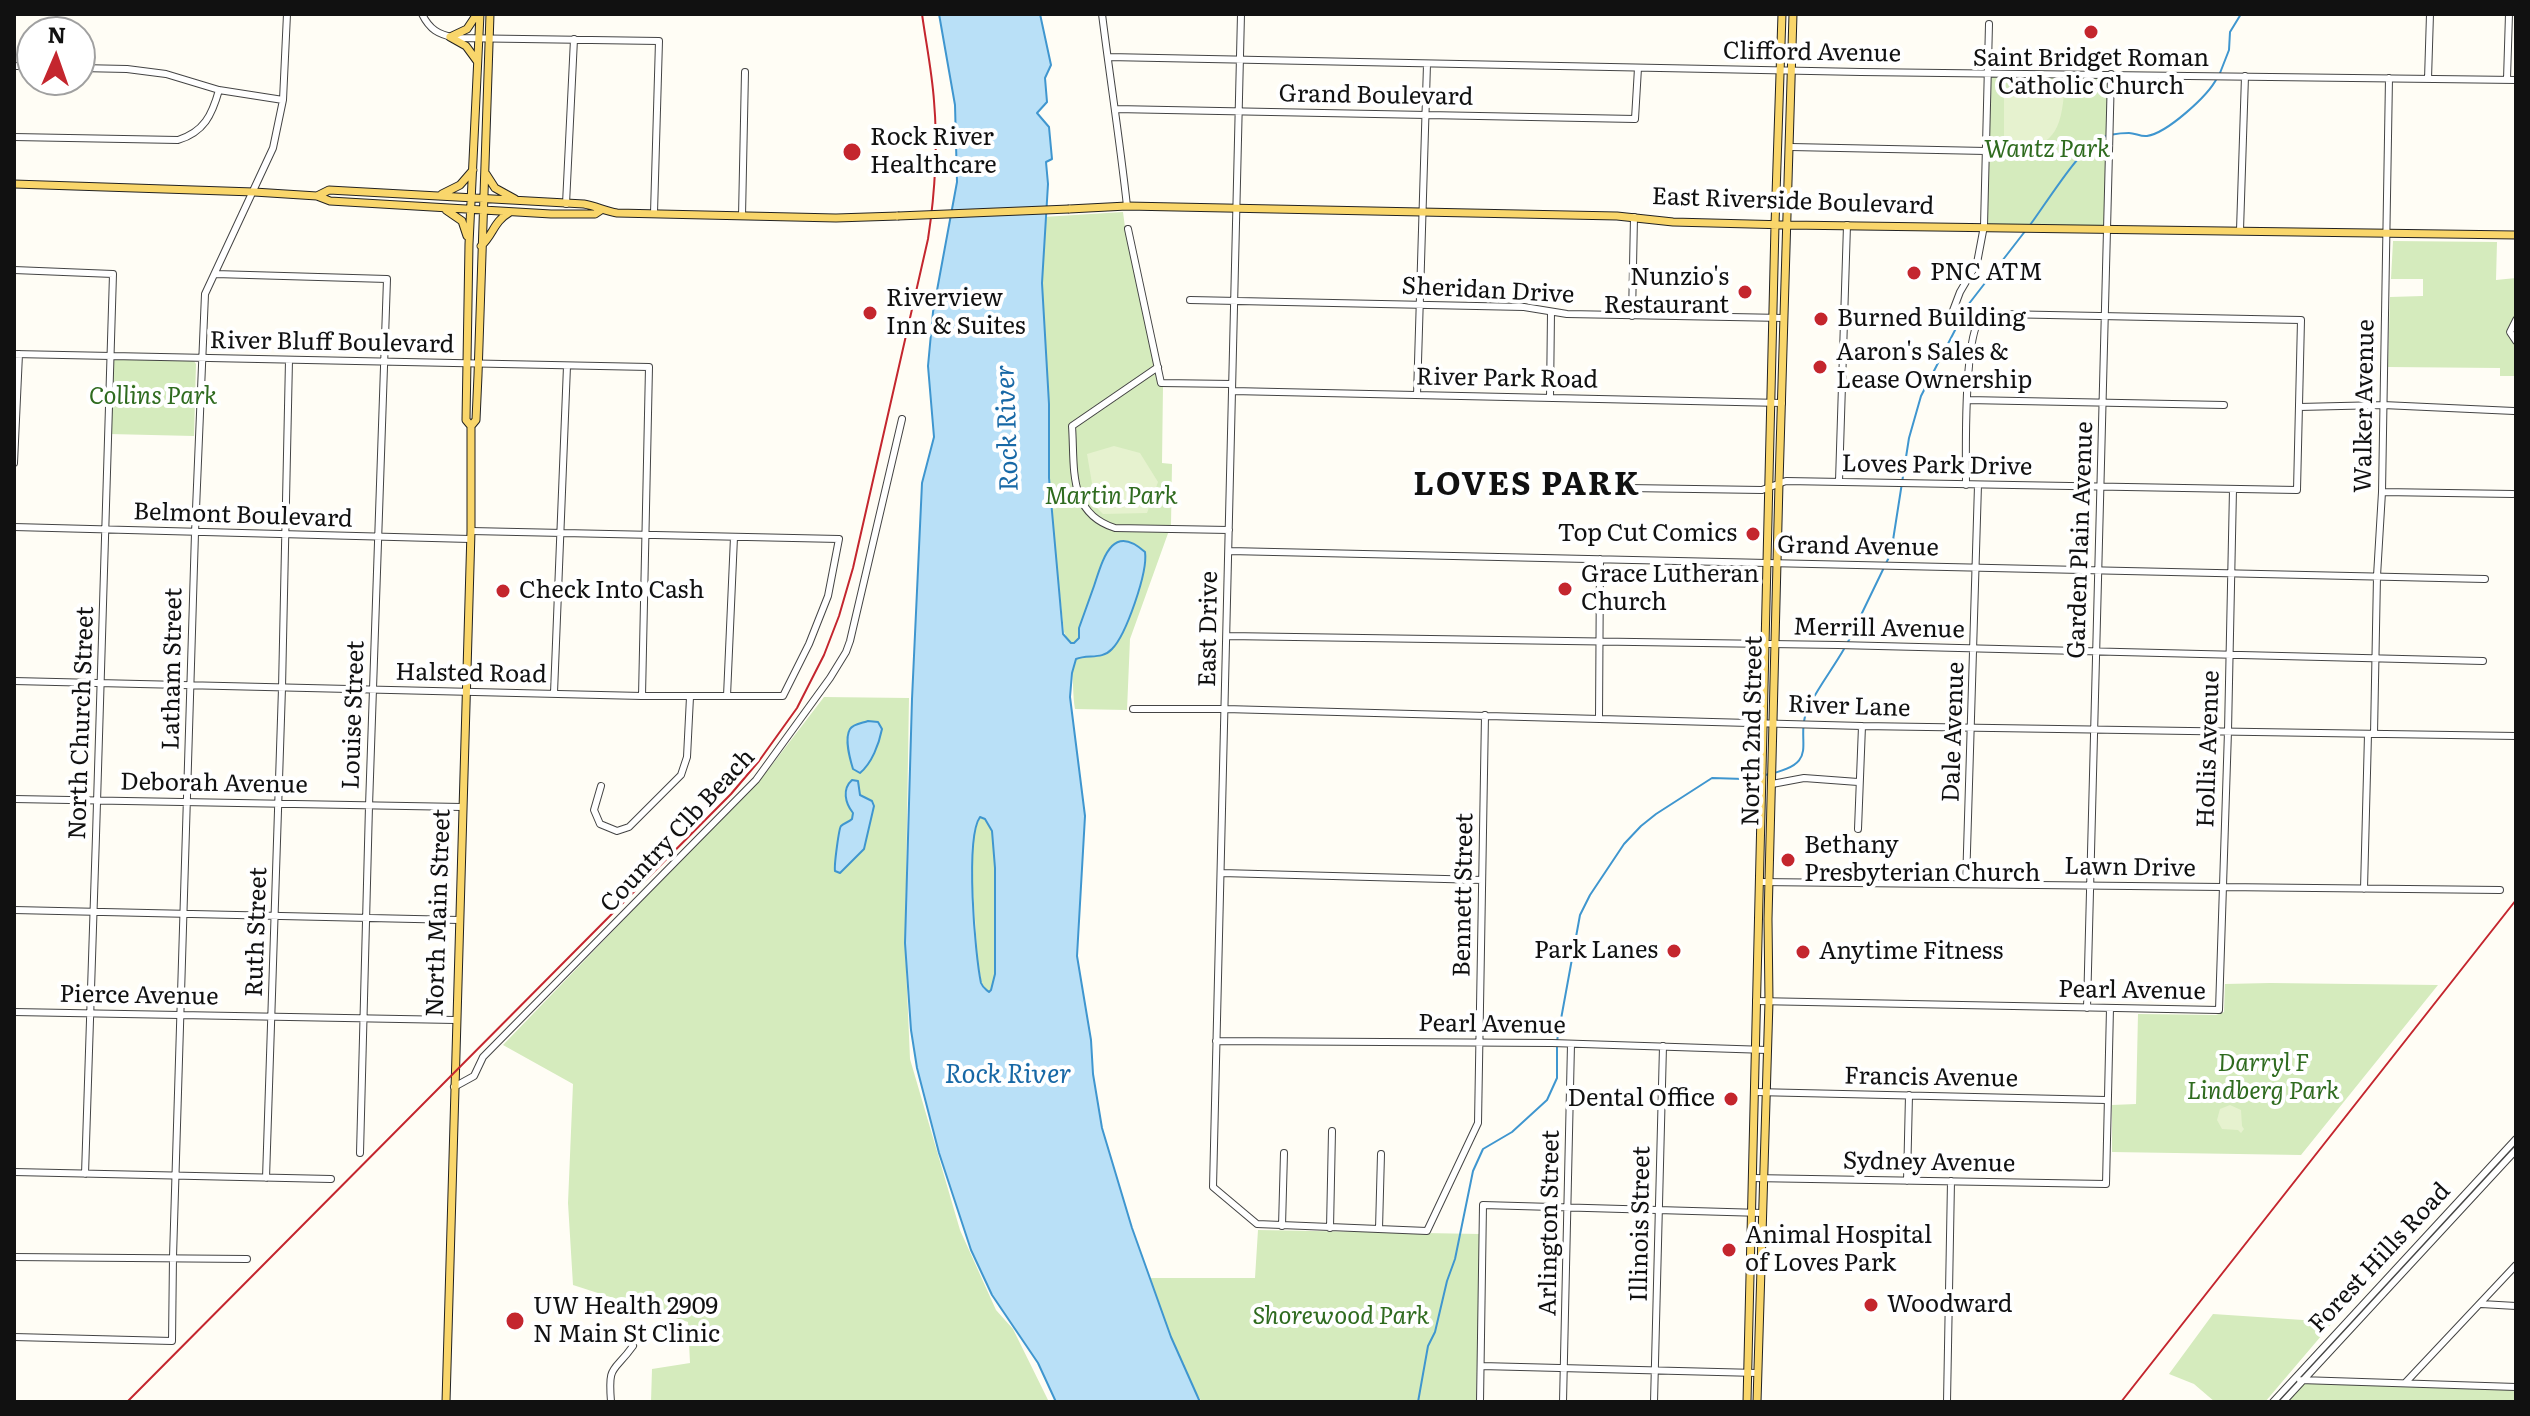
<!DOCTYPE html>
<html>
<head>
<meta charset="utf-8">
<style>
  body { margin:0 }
  #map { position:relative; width:2530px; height:1416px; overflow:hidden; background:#fffdf5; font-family:Literata,serif }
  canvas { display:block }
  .frame { position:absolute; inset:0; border:16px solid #111; pointer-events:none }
  .north { position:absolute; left:16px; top:16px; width:80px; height:80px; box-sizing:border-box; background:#fff; border:2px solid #a0a0a0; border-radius:50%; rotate:2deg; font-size:22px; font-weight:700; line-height:32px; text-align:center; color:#111 }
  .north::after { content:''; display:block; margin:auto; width:28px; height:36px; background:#c4262e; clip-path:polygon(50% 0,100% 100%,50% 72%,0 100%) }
</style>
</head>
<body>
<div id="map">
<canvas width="2530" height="1416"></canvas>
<div class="frame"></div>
<div class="north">N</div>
</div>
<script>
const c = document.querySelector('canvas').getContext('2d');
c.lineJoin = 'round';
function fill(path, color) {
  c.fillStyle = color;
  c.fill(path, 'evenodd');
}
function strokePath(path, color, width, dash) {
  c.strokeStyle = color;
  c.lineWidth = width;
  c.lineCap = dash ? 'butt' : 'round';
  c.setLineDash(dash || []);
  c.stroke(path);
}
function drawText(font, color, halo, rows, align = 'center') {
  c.font = font + ' Literata,serif';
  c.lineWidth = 8;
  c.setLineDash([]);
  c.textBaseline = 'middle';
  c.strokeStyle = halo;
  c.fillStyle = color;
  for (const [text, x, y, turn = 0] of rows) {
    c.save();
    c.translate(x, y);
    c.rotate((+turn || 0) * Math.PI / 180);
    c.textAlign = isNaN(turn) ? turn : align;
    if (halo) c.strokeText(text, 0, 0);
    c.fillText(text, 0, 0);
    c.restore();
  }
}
const green = new Path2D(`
  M1989 74H2111L2106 229 1984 226Z
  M1123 212 1126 235 1163 386 1162 463 1172 464 1171 525 1130 639 1127 710 1075 709C1071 683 1076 655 1064 632L1048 481 1041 324 1043 217Z
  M2393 241 2497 242 2496 280 2516 278V376H2500V368L2388 367 2390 297 2423 296V279H2391Z
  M113 359 194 361 196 364 194 436 109 434Z
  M824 697 909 698 905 943 910 1059 960 1230 996 1310 1013 1329 1049 1402H651L652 1369 690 1363 688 1322 573 1285 568 1203 573 1084 503 1045 768 770Z
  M980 817 985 819 992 831 995 868V974L991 990 988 992 982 985 978 963 973 889 972 839Z
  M2270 983 2438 985 2301 1155 2112 1152V1105L2136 1104 2138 1014 2216 1015 2224 1012 2225 984Z
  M1258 1230 1480 1234 1476 1402H1202L1176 1360 1149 1278H1255Z
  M2213 1314 2333 1322 2265 1402H2215L2194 1384 2169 1374Z
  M2303 1382 2516 1387V1402H2286Z`);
const pitch = new Path2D(`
  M2008 89 2064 94C2060 139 2048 148 2004 150V92Z
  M1114 446 1140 453 1158 482 1147 513 1103 514 1096 507 1087 454Z
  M2230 1105 2241 1110 2242 1126 2244 1129 2241 1133 2238 1130 2222 1129 2217 1120 2220 1109Z`);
const water = new Path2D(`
  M939 14H1040L1051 65 1045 78 1047 102 1037 113 1049 127 1052 159 1046 162 1048 184 1042 283 1049 404V478L1063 634 1071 643H1074L1079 638V628C1084 614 1089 600 1094 586 1103 559 1112 522 1145 552 1148 572 1126 635 1112 649 1102 660 1088 654 1076 659L1072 673 1070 697 1085 816 1077 956 1091 1040 1093 1074 1102 1128 1132 1228 1171 1337 1200 1402H1056L1038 1363 992 1295 971 1250 939 1153 917 1068 911 1030 905 943 912 699 922 483 934 437 928 366 933 312 957 182 955 105ZM980 817 985 819 992 831 995 868V974L991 990 989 992C984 988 983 988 981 983 975 955 965 838 980 817Z
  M868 721 878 722 882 729C879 744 872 763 860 773L853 769C850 759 844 739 850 729 853 724 863 723 868 721Z
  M852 780 858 781 860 795 872 801 874 806 864 849 840 873 835 871C834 865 839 828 841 826 844 823 849 822 852 819L853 813C845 803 842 789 852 780Z`);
const stream = new Path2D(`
  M2220 73 2229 50 2230 32 2241 14
  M2030 225C2045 205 2079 150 2099 139 2107 135 2120 133 2129 133 2135 133 2141 137 2147 136 2167 133 2208 96 2217 78
  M1847 644 1891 553 1909 438 1921 396 1968 305 2026 230
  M1765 775C1827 763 1790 741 1810 704 1820 685 1833 668 1844 649
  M1557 1041 1580 915 1590 895 1624 844 1641 826 1656 814 1712 778 1744 779 1759 776
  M1418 1402 1428 1346 1435 1332 1447 1281 1455 1259 1473 1171 1483 1149 1512 1132 1547 1100 1557 1078V1047`);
const minor = new Path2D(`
  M422 14C430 30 438 34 455 38L659 41 654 213
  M1102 14C1110 78 1120 142 1127 206
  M1241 14 1213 1187 1257 1224 1427 1231 1478 1123 1485 715
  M1108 57 1861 72 2516 80
  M14 66H32
  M80 68 127 69 166 74 219 90 283 100
  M2428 79 2430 14
  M2507 79 2509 14
  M1115 109 1635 119 1638 68
  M14 137 178 140C204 132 212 115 219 90
  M1791 147 1986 151
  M566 204 574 39
  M742 216 745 72
  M1128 229 1161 383 1232 384
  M2240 230 2245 76
  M14 270 113 274C106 574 94 874 85 1174
  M215 274 387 279 369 806 360 1153
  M1190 300 1524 307 1567 314 1784 318
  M1632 316 1634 217
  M2516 320 2510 332 2516 341
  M1949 321 1960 292 1977 263 1984 226 1989 24
  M14 354 649 367 642 696
  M1158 367 1072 426C1075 467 1067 513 1115 528L1229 530
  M1232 391 1782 403
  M1417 395 1427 64
  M1550 398 1551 312
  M1967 400 2224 405
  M2299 407 2383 405 2514 411
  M14 463 19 354
  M1839 481 1847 225
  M1627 488 1762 490 1786 481 2297 490 2301 320 1999 314 1982 316C1963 333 1966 455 1966 485
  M2382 492 2513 494
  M14 527 470 539
  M1229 551 2485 579
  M1227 636 1838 645 2483 661
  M14 681 642 696H783L809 644 828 596 839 539 471 531
  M554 693 567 366
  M727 696 734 537
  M1133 709H1225L1862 726 2516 736
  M1599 718 1600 559
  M2374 734 2377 576 2382 492 2389 78
  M1772 784 1804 778 1858 782
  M601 786 594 810 600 824 617 831 629 827 681 775 687 757 690 697
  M14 799 462 807
  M1858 829 1862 726
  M1221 873 1482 880
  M1759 882 2500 890
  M1966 884 1978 485
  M2364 889 2368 734
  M14 910 459 920
  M1756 1001 2219 1010 2228 731 2233 489
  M2087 1008 2111 74
  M14 1012 455 1020
  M1216 1041 1552 1043 1767 1050
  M454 1087 474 1076 483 1057 756 780 830 678 846 652 850 641 902 419
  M1755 1092 2106 1100
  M14 1172 331 1179
  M266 1178 282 688 289 360
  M1752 1178 2106 1184 2110 1008
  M1907 1181 1909 1095
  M1282 1226 1284 1153
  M1330 1228 1332 1131
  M1379 1229 1381 1154
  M14 1257 247 1259
  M2481 1304 2516 1306
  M14 1337 172 1341 173 1257 195 533 205 294 273 148 283 100 287 14
  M1481 1366 1757 1373
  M2300 1380 2516 1387
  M2406 1382 2516 1265
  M611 1402C608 1363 613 1374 633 1346
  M1480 1402 1483 1205 1762 1213
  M1563 1402 1571 1044
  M1654 1402 1663 1046
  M1947 1402 1951 1181
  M2273 1402 2516 1139
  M2283 1402 2516 1150`);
const major = new Path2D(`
  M450 37 466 46 477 61
  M450 37 467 29 477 14
  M486 174 495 188 515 199
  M14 184 254 192 317 196 330 201 551 214H595L601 210
  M442 194 460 185 473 170
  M317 196 329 190 584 204C596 206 605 211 617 213L836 218 898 216
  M1069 209 1127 206 1617 216 1673 222 1788 225 2516 235
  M446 210 462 221 467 236
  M481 246C494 234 493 222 510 212
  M471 426 466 420 469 244 480 14
  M446 1402 471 531V426L476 420 478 375 490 14
  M1747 1402 1775 225 1782 14
  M1757 1402 1769 1001 1768 919 1779 483 1793 14`);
const rail = new Path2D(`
  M127 1402 731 794 759 761 797 708 824 655 839 616 853 568 928 239C935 193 938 147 934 101 932 72 926 43 922 14
  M2121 1402 2516 900`);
const majorBridge = new Path2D(`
  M898 216 1069 209`);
const markers = [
  [2091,32,8,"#c4262e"],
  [852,152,10,"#c4262e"],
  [1914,273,8,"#c4262e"],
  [1745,292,8,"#c4262e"],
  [870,313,8,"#c4262e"],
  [1821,319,8,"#c4262e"],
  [1820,367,8,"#c4262e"],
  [1753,534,8,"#c4262e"],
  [1565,589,8,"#c4262e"],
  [503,591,8,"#c4262e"],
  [1788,860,8,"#c4262e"],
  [1674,951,8,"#c4262e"],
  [1803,952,8,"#c4262e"],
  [1731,1099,8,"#c4262e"],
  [1729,1250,8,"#c4262e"],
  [1871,1305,8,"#c4262e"],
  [515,1321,10,"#c4262e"]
];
const streetNames = [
  ["Clifford Avenue",1812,53,1],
  ["Grand Boulevard",1376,96,1],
  ["East Riverside Boulevard",1793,202,2],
  ["Sheridan Drive",1488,291,3],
  ["River Bluff Boulevard",332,343,1],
  ["River Park Road",1507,379,1],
  ["Walker Avenue",2365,406,-89],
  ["Loves Park Drive",1937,466,1],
  ["Belmont Boulevard",243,516,2],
  ["Garden Plain Avenue",2081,540,-88],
  ["Grand Avenue",1858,547,1],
  ["East Drive",1209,629,-89],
  ["Merrill Avenue",1879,629,1],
  ["Latham Street",173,669,-89],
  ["Halsted Road",471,674,1],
  ["River Lane",1849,707,2],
  ["Louise Street",354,715,-88],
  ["North Church Street",82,723,-88],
  ["North 2nd Street",1753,731,-89],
  ["Dale Avenue",1954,732,-88],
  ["Hollis Avenue",2209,749,-88],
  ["Deborah Avenue",214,784,1],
  ["Country Clb Beach",678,831,-47],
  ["Lawn Drive",2130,868,1],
  ["Bennett Street",1464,895,-89],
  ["North Main Street",439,913,-88],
  ["Ruth Street",257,932,-88],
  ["Pearl Avenue",2132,991,1],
  ["Pierce Avenue",139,996,1],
  ["Pearl Avenue",1492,1025,1],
  ["Francis Avenue",1931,1078,1],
  ["Sydney Avenue",1929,1163,1],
  ["Arlington Street",1550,1223,-89],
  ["Illinois Street",1641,1224,-89],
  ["Forest Hills Road",2380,1258,-47]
];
const poiNames = [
  ["Saint Bridget Roman",2091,59,"center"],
  ["Catholic Church",2091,87,"center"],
  ["Rock River",870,138],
  ["Healthcare",870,166],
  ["PNC ATM",1930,273],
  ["Nunzio's",1729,278,"right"],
  ["Restaurant",1729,306,"right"],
  ["Riverview",886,299],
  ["Inn & Suites",886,327],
  ["Burned Building",1837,319],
  ["Aaron's Sales &",1836,353],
  ["Lease Ownership",1836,381],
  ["Top Cut Comics",1737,534,"right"],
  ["Grace Lutheran",1581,575],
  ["Church",1581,603],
  ["Check Into Cash",519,591],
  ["Bethany",1804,846],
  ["Presbyterian Church",1804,874],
  ["Park Lanes",1658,951,"right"],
  ["Anytime Fitness",1819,952],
  ["Dental Office",1715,1099,"right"],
  ["Animal Hospital",1745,1236],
  ["of Loves Park",1745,1264],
  ["Woodward",1887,1305],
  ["UW Health 2909",533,1307],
  ["N Main St Clinic",533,1335]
];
const parkNames = [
  ["Wantz Park",2047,150],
  ["Collins Park",153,397],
  ["Martin Park",1111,497],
  ["Darryl F",2263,1064],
  ["Lindberg Park",2263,1092],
  ["Shorewood Park",1341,1317]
];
const waterNames = [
  ["Rock River",1008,428,-92],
  ["Rock River",1008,1075]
];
const districtNames = [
  ["LOVES PARK",1527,486]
];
fill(green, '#d5ebbd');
fill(pitch, '#e6f2cf');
fill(water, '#b9e0f7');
strokePath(water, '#3f96cf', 2);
strokePath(stream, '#3f96cf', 2);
strokePath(minor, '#444', 8);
strokePath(major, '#222', 9);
strokePath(minor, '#fff', 6);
strokePath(major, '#f9d66b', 7);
strokePath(rail, '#c4262e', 2);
strokePath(majorBridge, '#222', 9, []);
strokePath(majorBridge, '#f9d66b', 7);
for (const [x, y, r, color] of markers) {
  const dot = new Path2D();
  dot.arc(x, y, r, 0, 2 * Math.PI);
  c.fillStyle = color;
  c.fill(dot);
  strokePath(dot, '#fff', 3);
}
drawText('24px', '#111', '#fff', streetNames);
drawText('24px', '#111', '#fff', poiNames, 'left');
drawText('italic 24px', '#2f6b1f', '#fff', parkNames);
drawText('italic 26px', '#1768a6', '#fff', waterNames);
c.letterSpacing = '2px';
drawText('bold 32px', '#111', '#fff', districtNames);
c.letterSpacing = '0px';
</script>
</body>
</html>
